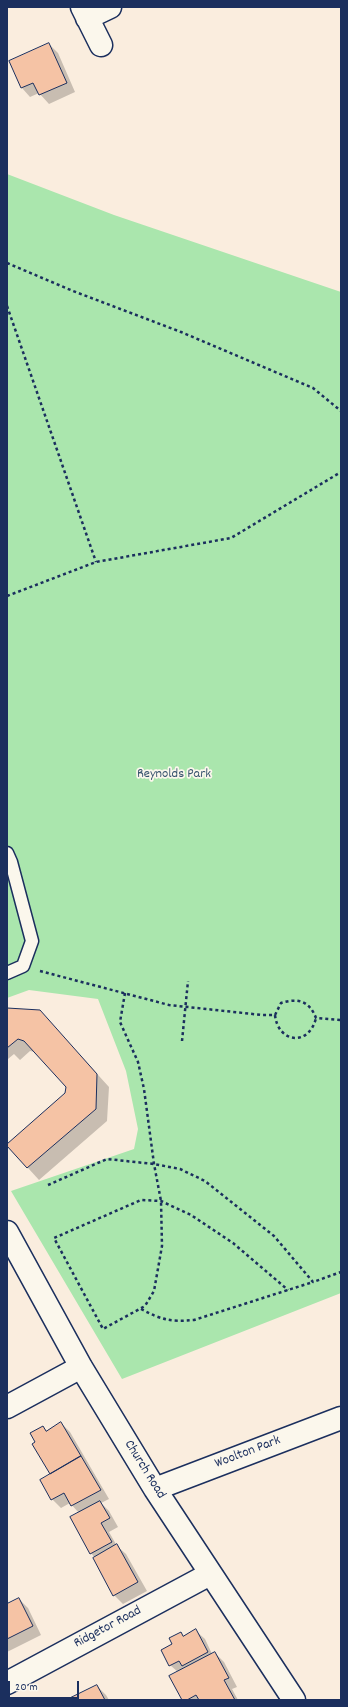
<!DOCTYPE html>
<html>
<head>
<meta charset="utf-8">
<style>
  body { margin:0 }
  #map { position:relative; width:348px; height:1707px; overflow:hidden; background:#faedde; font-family:Dekko,sans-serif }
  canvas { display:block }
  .frame { position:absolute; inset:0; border:8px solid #1b2f5e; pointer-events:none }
  .scale { position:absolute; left:8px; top:1681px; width:71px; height:18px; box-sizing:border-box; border:2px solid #1b2f5e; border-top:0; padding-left:5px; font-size:12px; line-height:14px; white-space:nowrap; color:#1b2f5e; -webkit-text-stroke:3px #fbf7ec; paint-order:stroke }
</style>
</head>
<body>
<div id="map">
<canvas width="348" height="1707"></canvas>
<div class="frame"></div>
<div class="scale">20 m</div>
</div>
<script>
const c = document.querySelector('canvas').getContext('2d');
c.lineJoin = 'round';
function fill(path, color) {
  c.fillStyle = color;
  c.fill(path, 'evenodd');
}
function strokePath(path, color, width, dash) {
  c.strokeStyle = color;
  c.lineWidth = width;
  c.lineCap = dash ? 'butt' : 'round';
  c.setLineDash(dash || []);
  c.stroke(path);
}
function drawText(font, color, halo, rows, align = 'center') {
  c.font = font + ' Dekko,sans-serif';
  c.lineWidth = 3.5;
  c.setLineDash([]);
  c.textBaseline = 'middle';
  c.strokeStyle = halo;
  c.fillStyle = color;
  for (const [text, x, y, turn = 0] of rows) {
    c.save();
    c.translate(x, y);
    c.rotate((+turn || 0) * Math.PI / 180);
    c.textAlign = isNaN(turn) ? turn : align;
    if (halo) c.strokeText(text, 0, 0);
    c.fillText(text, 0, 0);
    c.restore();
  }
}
const green = new Path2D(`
  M7 174 114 215 341 292V1293L122 1379 11 1191 134 1149 138 1129 126 1071 98 999 29 990 7 998Z`);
const shadow = new Path2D(`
  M49 44 58 53 75 92 49 104 39 93 30 97 22 88Z
  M7 1009 40 1011 109 1087 107 1121 39 1180 7 1145 66 1094 67 1087 35 1052 30 1051 20 1060 14 1054 8 1059 7 1058Z
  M61 1423 70 1432 109 1499 101 1503 109 1511 118 1527 109 1532 117 1546 126 1554 147 1591 123 1604 114 1595 95 1558 91 1553 79 1513 70 1503 61 1508 52 1499 51 1474 34 1444 36 1442 43 1427 47 1431Z
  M19 1599 28 1608 41 1635 7 1652V1605Z
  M196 1631 205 1639 212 1654 215 1653 224 1662 237 1687 232 1689 238 1700H183L178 1672 170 1665 173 1644 181 1633 184 1637Z
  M97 1686 106 1695 109 1700H69Z`);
const building = new Path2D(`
  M49 43 67 83 39 95 33 83 21 88 9 61Z
  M7 1008 40 1010 97 1074 96 1109 27 1168 7 1146V1144L65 1093 66 1087 24 1041 18 1039 7 1048Z
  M61 1422 81 1456 50 1474 32 1444 35 1442 30 1433 43 1426 46 1431Z
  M81 1456 101 1490 71 1506 64 1493 51 1500 40 1480Z
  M100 1501 110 1518 101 1523 112 1542 90 1554 70 1517Z
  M117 1544 138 1582 113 1596 93 1558Z
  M19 1598 33 1626 7 1639V1604Z
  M196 1629 208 1652 182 1666 179 1661 169 1666 161 1650 172 1644 169 1638 181 1632 183 1636Z
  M215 1652 229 1678 224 1680 235 1700H199L196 1695 187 1700H182L169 1676Z
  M97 1685 105 1700H66Z`);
const path = new Path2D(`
  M7 263 73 291 181 332 313 388 341 411
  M7 306 96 562
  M7 596 96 562 231 538 341 472
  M40 971 169 1005 262 1015H275L281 1003C297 998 309 1000 316 1018L341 1020
  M125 993 120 1022 138 1062 144 1089 154 1164 161 1201 162 1246 154 1291 145 1306 103 1329 54 1238 141 1200 161 1201 191 1215 233 1243 288 1290
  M275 1015C278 1043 309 1047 316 1018
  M182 1041 188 981
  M48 1185 107 1159 154 1164 180 1169 205 1181 274 1236 313 1282 341 1272
  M141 1309C162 1320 170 1322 194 1320L313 1282`);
const lane = new Path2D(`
  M7 853 11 862 32 941 23 966 7 973`);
const street = new Path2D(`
  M82 7 101 45
  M87 18 110 7
  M7 1232 81 1367 155 1489 294 1700
  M7 1407 81 1367
  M155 1489 341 1418
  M7 1683 210 1574`);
const parkNames = [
  ["Reynolds Park",174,775]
];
const streetNames = [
  ["Woolton Park",248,1453,-21],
  ["Church Road",144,1470,58],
  ["Ridgetor Road",108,1628,-28]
];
fill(green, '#aae6ad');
fill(shadow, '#0003');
fill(building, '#f5c3a5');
strokePath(building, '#1b2f5e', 1);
strokePath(lane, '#1b2f5e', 15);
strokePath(street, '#1b2f5e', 25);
strokePath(path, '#1b2f5e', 2.5, [3, 3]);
strokePath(lane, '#fbf7ec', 12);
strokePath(street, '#fbf7ec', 22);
drawText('14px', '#38546e', '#fbf7ec', parkNames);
drawText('14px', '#1b2f5e', '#fbf7ec', streetNames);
</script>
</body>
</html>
